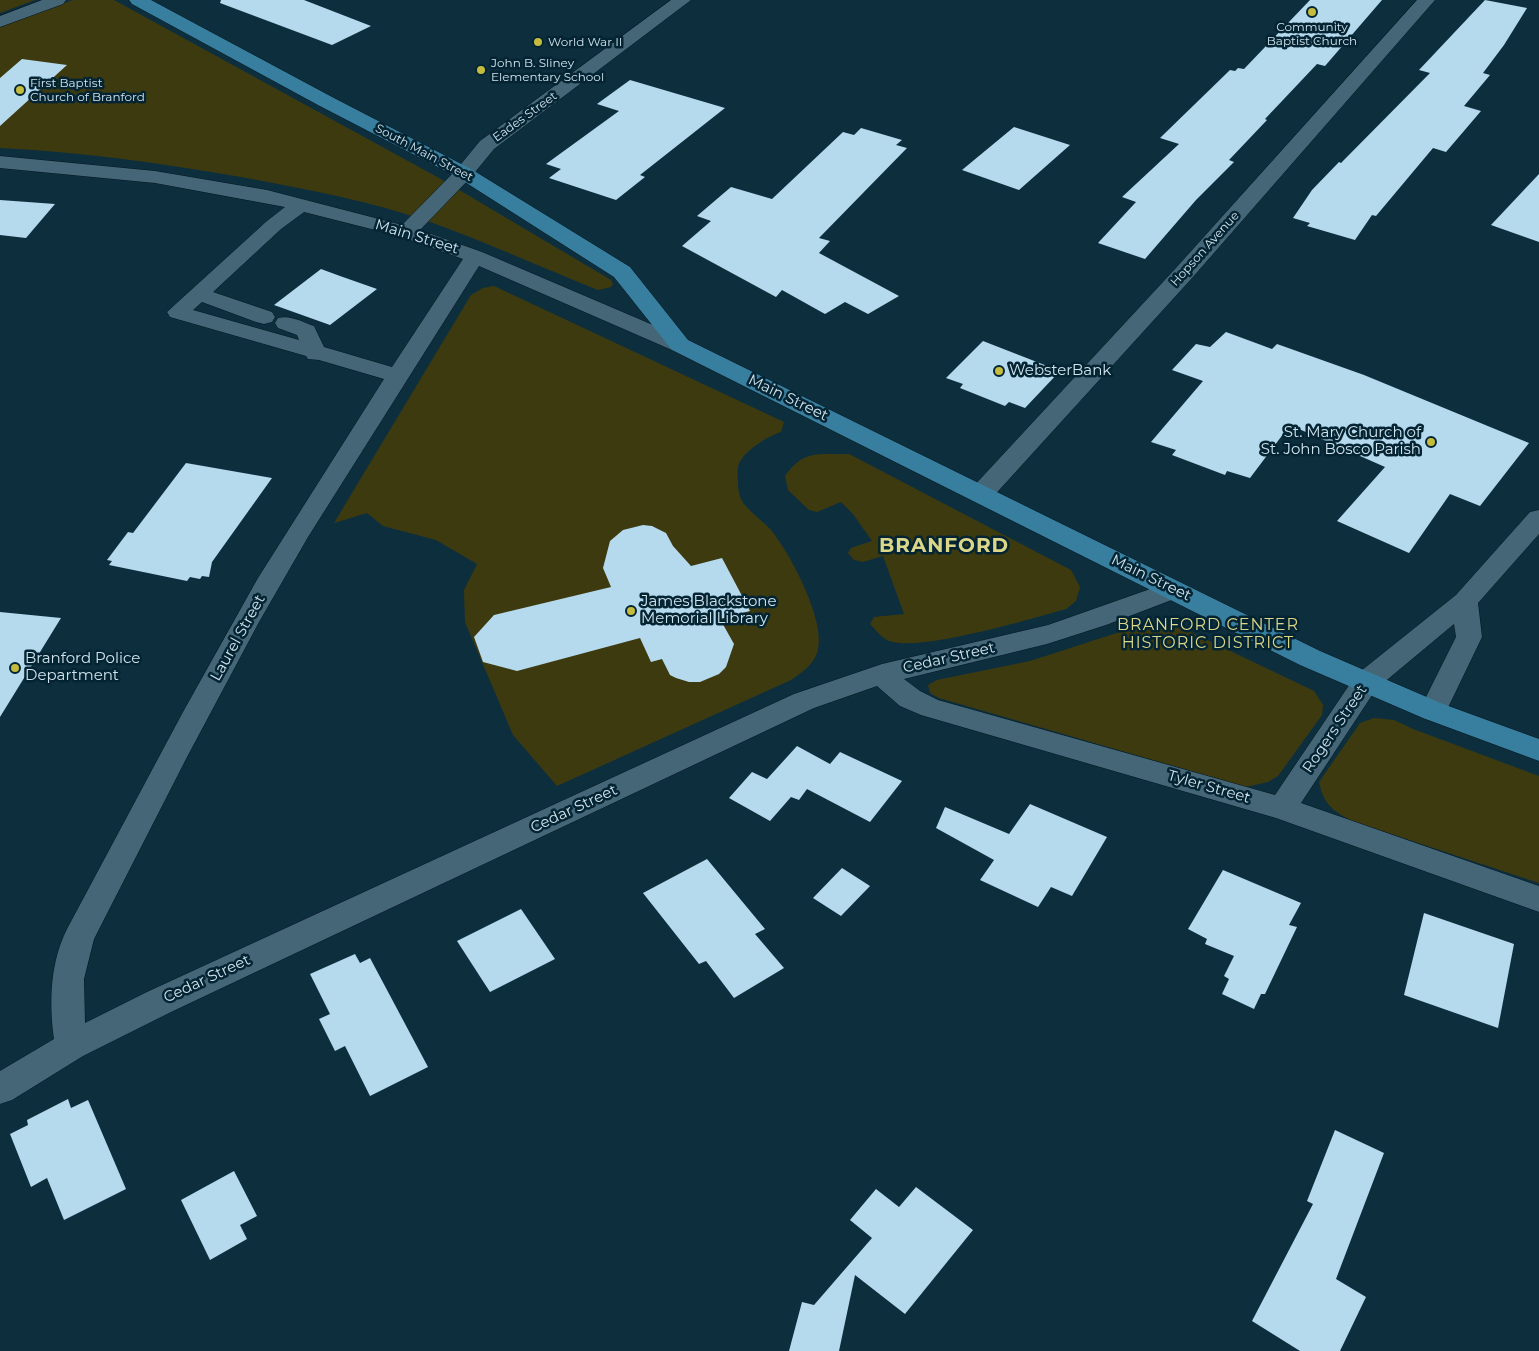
<!DOCTYPE html>
<html>
<head>
<meta charset="utf-8">
<style>
  body { margin:0 }
  canvas { display:block; background:#0d2e3d }
</style>
</head>
<body>
<canvas width="1539" height="1351"></canvas>
<script>
const c = document.querySelector('canvas').getContext('2d');
c.lineJoin = 'round';
function fill(path, color) {
  c.fillStyle = color;
  c.fill(path, 'evenodd');
}
function strokePath(path, color, width, dash) {
  c.strokeStyle = color;
  c.lineWidth = width;
  c.lineCap = dash ? 'butt' : 'round';
  c.setLineDash(dash || []);
  c.stroke(path);
}
function drawText(font, color, halo, rows, align = 'center') {
  c.font = font + ' Montserrat,sans-serif';
  c.lineWidth = 5;
  c.setLineDash([]);
  c.textBaseline = 'middle';
  c.strokeStyle = halo;
  c.fillStyle = color;
  for (const [text, x, y, turn = 0] of rows) {
    c.save();
    c.translate(x, y);
    c.rotate((+turn || 0) * Math.PI / 180);
    c.textAlign = isNaN(turn) ? turn : align;
    if (halo) c.strokeText(text, 0, 0);
    c.fillText(text, 0, 0);
    c.restore();
  }
}
const green = new Path2D(`
  M0 0H35L0 13Z
  M73 0H114L439 178 611 280 613 284 611 287 598 290C543 268 488 243 433 223 372 201 305 189 241 177 161 163 81 152 0 148V27Z
  M494 286 784 422 781 432C767 437 742 451 738 467 737 472 738 478 738 482 738 490 739 497 744 504 752 514 763 521 771 530 790 553 828 624 817 653 813 665 801 673 791 680L557 786 513 735 465 622 464 590 477 564 436 540 383 526 367 513 334 523 471 295 483 288Z
  M849 454 1071 570 1080 587 1076 601 1066 609C1033 618 915 654 887 640 881 637 875 629 870 624L874 617 904 614 883 556 863 562 854 560 848 553 851 548 872 541 853 514 841 502 817 512 809 510 788 490 785 476C804 449 819 455 849 454Z
  M1154 621 1174 624 1314 691 1323 705 1322 715 1278 776 1268 782 1246 787 939 698 930 693 928 685 937 680 1030 661Z
  M1374 718 1394 720 1413 729 1539 776V883L1352 821C1332 810 1324 805 1319 782L1360 723Z`);
const building = new Path2D(`
  M221 0H304L371 26 332 45 220 3Z
  M1310 0H1382L1325 66 1317 64 1265 119 1267 120 1229 160 1234 162 1196 200 1145 259 1098 243 1136 202 1122 197 1179 144 1160 138 1230 70 1235 71 1238 68 1244 69Z
  M1485 0 1527 8 1504 45 1483 73 1490 75 1464 106 1481 111 1446 152 1433 148 1376 216 1372 215 1355 240 1307 226 1310 223 1293 218 1312 190 1339 162 1341 163 1430 73 1419 70Z
  M22 59 67 65 0 126V78Z
  M630 80 725 108 640 175 645 177 616 200 549 178 561 169 546 164 619 111 597 104Z
  M1014 127 1070 145 1019 190 962 170Z
  M861 128 902 140 896 145 907 148 819 238 830 241 819 253 899 296 868 314 845 302 825 314 782 290 776 297 682 246 711 221 697 216 731 187 772 199 843 132 854 135Z
  M1539 174V242L1491 225Z
  M0 200 55 204 26 238 0 235Z
  M321 269 340 276 377 289 330 325 274 305Z
  M1226 332 1272 349 1277 344 1364 375 1529 443 1480 506 1450 494 1409 553 1337 521 1385 467 1290 425 1250 478 1227 471 1225 475 1172 455 1176 450 1151 442 1203 381 1172 370 1196 344 1210 347Z
  M983 341 1060 371 1025 408 1009 402 1005 406 960 388 963 384 946 378Z
  M186 463 272 478 212 562 209 577 202 576 200 579 190 577 187 581 109 565 112 561 107 560 128 532 133 533Z
  M643 525 652 526 666 533 673 546 691 566 722 558 750 611 720 619 734 644 726 667 719 674 700 682H689L676 678 670 675 662 659 651 662 640 638 517 671 483 662 474 637 494 615 611 587 603 568 610 541 623 530Z
  M0 612 61 618 0 717Z
  M797 746 830 764 840 752 902 781 870 822 807 789 799 800 791 797 770 821 729 798 752 772 767 779Z
  M1030 804 1107 837 1072 896 1051 887 1038 907 980 880 994 860 936 828 945 807 1009 834Z
  M707 859 765 929 755 934 784 968 734 998 706 961 699 964 643 893Z
  M842 868 870 886 841 916 813 898Z
  M1223 870 1301 903 1289 925 1297 927 1265 994H1261L1254 1009 1222 994 1229 979 1224 976 1234 956 1205 944 1207 939 1188 929Z
  M521 909 555 959 490 992 457 941Z
  M1424 913 1514 944 1498 1028 1404 995Z
  M355 954 360 963 370 958 428 1067 370 1096 345 1046 335 1051 319 1019 330 1014 310 974Z
  M68 1099 71 1108 88 1100 126 1189 64 1220 47 1178 31 1187 10 1134 28 1125 27 1120Z
  M1335 1130 1384 1153 1336 1279 1366 1297 1340 1351H1300L1252 1321 1313 1204 1307 1201Z
  M234 1171 257 1216 240 1225 247 1239 210 1260 181 1200Z
  M916 1187 973 1230 905 1314 855 1275 839 1351H789L802 1302 814 1305 872 1238 850 1220 876 1189 899 1207Z`);
const minor = new Path2D(`
  M42 0H66L63 4 0 27V16Z
  M671 0H691L494 149 471 177 420 230 482 252 688 340 691 345 688 350 680 352 672 350 479 266 308 537 259 622 187 757 94 939 84 979 85 1023 147 992 794 694 882 664 1048 625 1173 581 1182 584 1186 590 1182 596 1106 625 1047 644 904 679 920 691 938 700 1275 795 1356 675 1456 595 1530 512 1539 510V534L1478 603 1482 637 1443 718 1433 721 1423 718 1419 711 1456 637 1454 624 1376 689 1301 803 1539 886V912L1276 818 921 715 900 706 877 686 814 708 171 1012 83 1056 12 1100 0 1104V1071L54 1039C49 1002 50 963 67 929L183 712 258 578 384 379 319 360 308 359 306 356 170 317 167 312 267 221 285 207 155 183 0 168V156L155 171 267 190 402 225 457 169 480 141ZM304 212 399 236 463 259 392 367 324 347 314 326C302 322 291 315 278 318L275 323 278 328 297 335 299 340 193 310 202 302 256 322 264 324 272 322 275 317 272 312 213 292 281 229Z
  M1417 0H1435L1192 278 990 500 981 502 972 500 969 494 972 488 1176 268Z`);
const major = new Path2D(`
  M129 0H151L332 97 471 169 630 267 688 340 1320 651 1443 704 1539 739V761L1423 718 1300 665 672 350 614 277 457 177 318 105 132 4Z`);
const markers = [
  [1312,12,5,"#c5bc3d"],
  [538,42,5,"#c5bc3d"],
  [481,70,5,"#c5bc3d"],
  [20,90,5,"#c5bc3d"],
  [999,371,5,"#c5bc3d"],
  [1431,442,5,"#c5bc3d"],
  [631,611,5,"#c5bc3d"],
  [15,668,5,"#c5bc3d"]
];
const farPoinames = [
  ["Community",1312,27,"center"],
  ["Baptist Church",1312,41,"center"],
  ["World War II",548,42],
  ["John B. Sliney",491,63],
  ["Elementary School",491,77],
  ["First Baptist",30,83],
  ["Church of Branford",30,97]
];
const farStreetnames = [
  ["Eades Street",525,117,-36],
  ["South Main Street",424,153,28],
  ["Hopson Avenue",1205,249,-48]
];
const streetNames = [
  ["Main Street",417,237,17],
  ["Main Street",788,398,26],
  ["Main Street",1151,578,26],
  ["Laurel Street",238,638,-61],
  ["Cedar Street",949,658,-13],
  ["Rogers Street",1335,729,-56],
  ["Tyler Street",1209,787,16],
  ["Cedar Street",574,809,-25],
  ["Cedar Street",207,979,-25]
];
const poiNames = [
  ["WebsterBank",1009,371],
  ["St. Mary Church of",1421,433,"right"],
  ["St. John Bosco Parish",1421,450,"right"],
  ["James Blackstone",641,602],
  ["Memorial Library",641,619],
  ["Branford Police",25,659],
  ["Department",25,676]
];
const neighbourhoodNames = [
  ["BRANFORD CENTER",1208,625],
  ["HISTORIC DISTRICT",1208,643]
];
const districtNames = [
  ["BRANFORD",944,546]
];
fill(green, '#3d3a10');
fill(building, '#b5d9ed');
strokePath(minor, '#001520', 1);
strokePath(major, '#001520', 1);
fill(minor, '#456677');
fill(major, '#387f9f');
for (const [x, y, r, color] of markers) {
  const dot = new Path2D();
  dot.arc(x, y, r, 0, 2 * Math.PI);
  c.fillStyle = color;
  c.fill(dot);
  strokePath(dot, '#032433', 2);
}
drawText('12px', '#d0e2ec', '#032433', farPoinames, 'left');
drawText('12px', '#d0e2ec', '#032433', farStreetnames);
drawText('15px', '#d0e2ec', '#032433', streetNames);
drawText('15px', '#d0e2ec', '#032433', poiNames, 'left');
c.letterSpacing = '1px';
drawText('16px', '#dcd788', '#032433', neighbourhoodNames);
c.letterSpacing = '0px';
c.letterSpacing = '1px';
drawText('bold 20px', '#dcd788', '#032433', districtNames);
c.letterSpacing = '0px';
</script>
</body>
</html>
